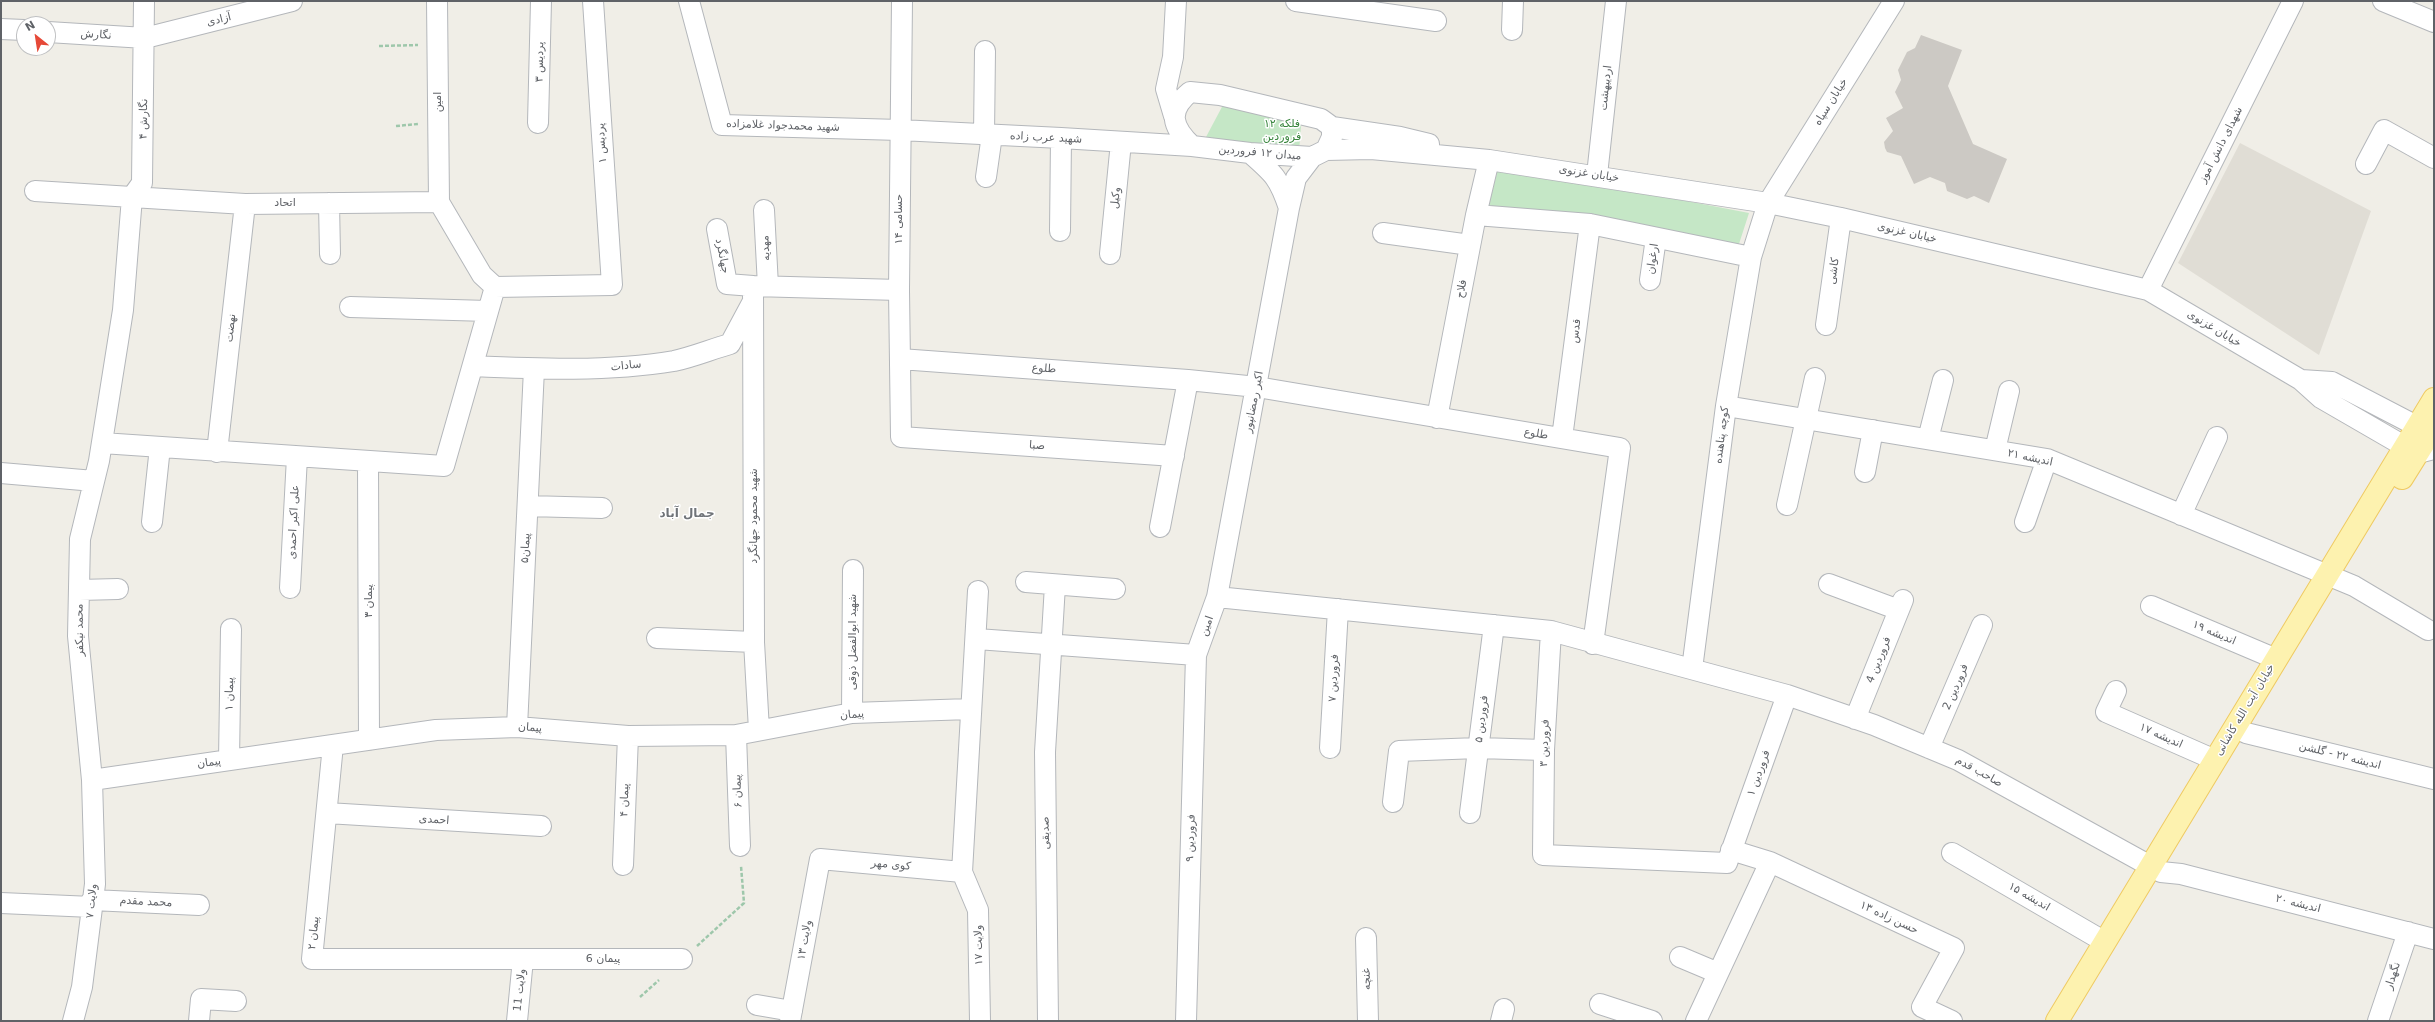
<!DOCTYPE html>
<html>
<head>
<meta charset="utf-8">
<style>
  body { margin:0 }
  #map { position:relative; width:2435px; height:1022px; overflow:hidden; background:#f0eee7; font-family:"DejaVu Sans",sans-serif }
  canvas { display:block }
  .frame { position:absolute; inset:0; border:2px solid #5f6267; pointer-events:none }
  .north { position:absolute; left:16px; top:16px; width:40px; height:40px; box-sizing:border-box; background:#fff; border:1px solid #bfc0c2; border-radius:50%; rotate:330deg; font-size:11px; font-weight:700; line-height:16px; text-align:center; color:#5f6267 }
  .north::after { content:''; display:block; margin:auto; width:14px; height:18px; background:#e64938; clip-path:polygon(50% 0,100% 100%,50% 72%,0 100%) }
</style>
</head>
<body>
<div id="map">
<canvas width="2435" height="1022"></canvas>
<div class="frame"></div>
<div class="north">N</div>
</div>
<script>
const c = document.querySelector('canvas').getContext('2d');
c.lineJoin = 'round';
function fill(path, color) {
  c.fillStyle = color;
  c.fill(path, 'evenodd');
}
function strokePath(path, color, width, dash) {
  c.strokeStyle = color;
  c.lineWidth = width;
  c.lineCap = dash ? 'butt' : 'round';
  c.setLineDash(dash || []);
  c.stroke(path);
}
function drawText(font, color, halo, rows, align = 'center') {
  c.font = font + ' "DejaVu Sans","Noto Sans Arabic",sans-serif';
  c.lineWidth = 3;
  c.setLineDash([]);
  c.textBaseline = 'middle';
  c.strokeStyle = halo;
  c.fillStyle = color;
  for (const [text, x, y, turn = 0] of rows) {
    c.save();
    c.translate(x, y);
    c.rotate((+turn || 0) * Math.PI / 180);
    c.textAlign = isNaN(turn) ? turn : align;
    if (halo) c.strokeText(text, 0, 0);
    c.fillText(text, 0, 0);
    c.restore();
  }
}
const education = new Path2D(`
  M2240 143 2371 211 2319 355 2178 263Z`);
const green = new Path2D(`
  M1223 105 1302 115 1299 151 1206 137Z
  M1499 165 1749 213 1738 247 1488 208Z`);
const building = new Path2D(`
  M1921 35 1962 50 1948 86 1973 144 2007 159 1989 203 1974 196 1967 199 1947 191 1945 183 1930 177 1914 184 1901 156 1887 152 1885 148 1884 142 1893 131 1886 118 1903 108 1895 92 1901 80 1898 70 1907 52 1915 48Z`);
const path = new Path2D(`
  M379 46 418 45
  M396 126 418 124
  M697 946 744 903 741 866
  M640 997 659 980`);
const minor = new Path2D(`
  M437 1 439 202
  M689 1 722 125 900 130 1061 138 1192 146 1250 153 1312 157 1326 150 1332 137V127L1321 119 1220 95 1190 92C1167 111 1172 127 1192 146
  M902 1 899 290 901 437 1174 456
  M1296 1 1436 21
  M2383 1 2434 22
  M1 29 24 30
  M1512 30 1513 1
  M48 32 145 38 292 1
  M1174 116 1166 89 1173 57 1176 1
  M538 123 541 1
  M1332 127 1400 137 1429 144
  M984 135 985 51
  M1326 150 1371 149 1489 160 1768 203 1841 218 2148 290 2301 380 2321 398 2404 446 2418 453 2434 449
  M1250 153C1274 174 1279 178 1289 208
  M2366 164 2384 130 2434 158
  M1597 175 1616 1
  M986 177 992 135
  M35 191 245 204 439 202
  M132 197 142 183 144 1
  M439 202 482 275 495 287 612 285 593 1
  M329 203 330 254
  M764 210 768 286
  M1476 215 1590 224 1751 257
  M717 229 727 284 753 286
  M1060 231 1061 138
  M1383 233 1470 245
  M1110 254 1121 142
  M1650 280 1656 238
  M2148 290 2293 1
  M350 307 488 311
  M1826 325 1841 218
  M900 359 1188 380
  M473 366C539 369 608 372 674 361 693 357 712 349 730 344L752 303
  M2301 380 2332 382 2430 433
  M1726 406 2047 459 2354 586 2428 630
  M1437 418 1476 215 1489 160
  M1562 438 1590 224
  M1928 439 1943 380
  M102 443 444 466 495 287
  M1995 450 2009 391
  M217 452 245 204
  M368 463 369 740
  M1865 472 1873 430
  M1 473 94 481
  M1787 505 1815 378
  M528 506 602 508
  M2181 515 2217 437
  M152 522 160 447
  M2025 522 2047 459
  M1160 527 1188 380 1257 387 1620 448 1593 644
  M1026 582 1115 589
  M1829 584 1899 610
  M290 588 297 457
  M79 590 118 589
  M978 591 962 872 978 910 980 1021
  M1217 597 1551 631 1787 695 1874 725 1958 760 2161 872 2181 874 2434 939
  M2151 606 2276 659
  M1551 631 1544 750 1543 855 1727 863 1787 695
  M657 638 754 642
  M977 639 1196 655
  M1692 669 1726 406 1751 257 1768 203 1894 1
  M2116 691 2106 712 2215 760
  M852 713 853 570
  M1855 719 1903 600
  M517 727 534 369
  M759 730 754 642 753 286 899 290
  M2246 733 2434 779
  M736 735 740 846
  M333 745 312 959H682
  M1330 748 1338 609
  M1929 748 1982 625
  M229 760 231 629
  M92 780 436 730 517 727 628 736 736 735 852 713 970 709
  M1393 802 1399 751 1478 748 1544 750
  M327 813 541 826
  M1470 813 1494 625
  M1731 850 1770 862 1954 948 1922 1007 1952 1021
  M1952 853 2105 942
  M623 865 628 736
  M92 900 199 905
  M1 903 92 907
  M1366 938 1368 1021
  M1680 957 1718 973
  M1600 1004 1652 1021
  M757 1005 792 1011
  M73 1021 82 987 95 884 92 780 78 636 80 539 99 461 123 310 132 197
  M199 1021 201 999 236 1001
  M517 1021 523 959
  M790 1021 820 859 962 872
  M1048 1021 1045 752 1055 585
  M1186 1021 1196 655 1217 597 1289 208 1296 178 1312 157
  M1501 1021 1504 1009
  M1696 1021 1770 862
  M2378 1021 2408 932`);
const major = new Path2D(`
  M2402 478 2434 427
  M2057 1021 2434 399`);
const streetNames = [
  ["آزادی",219,20,-14],
  ["نگارش",96,35,4],
  ["پردیس ۳",540,62,-89],
  ["اردیبهشت",1606,88,-84],
  ["امین",438,102,-90],
  ["خیابان سپاه",1831,102,-58],
  ["نگارش ۴",144,119,-89],
  ["شهید محمدجواد غلامزاده",783,126,2],
  ["شهید عرب زاده",1046,138,3],
  ["پردیس ۱",602,143,-94],
  ["شهدای دانش آموز",2221,145,-63],
  ["میدان ۱۲ فروردین",1260,153,5],
  ["خیابان غزنوی",1589,174,9],
  ["وکیل",1116,198,-84],
  ["اتحاد",285,203],
  ["حسامی ۱۴",899,219,-90],
  ["خیابان غزنوی",1907,233,13],
  ["مهدیه",766,248,-93],
  ["جهانگرد",722,256,79],
  ["ارغوان",1653,259,-82],
  ["کاشی",1834,271,-82],
  ["فلاح",1462,289,-79],
  ["نهضت",231,328,-84],
  ["خیابان غزنوی",2214,329,31],
  ["قدس",1576,331,-82],
  ["سادات",626,366,-6],
  ["طلوع",1044,369,4],
  ["اکبر رمضانپور",1254,402,-79],
  ["طلوع",1536,434,9],
  ["کوچه پناهنده",1722,435,-83],
  ["صبا",1037,446,4],
  ["اندیشه ۲۱",2030,458,12],
  ["شهید محمود جهانگرد",754,516,-90],
  ["علی اکبر احمدی",294,522,-87],
  ["پیمان۵",526,548,-87],
  ["پیمان ۳",369,601,-90],
  ["امین",1207,626,-70],
  ["محمد نیکفر",80,630,-91],
  ["اندیشه ۱۹",2214,633,23],
  ["شهید ابوالفضل ذوقی",853,642,-90],
  ["فروردین 4",1879,660,-68],
  ["فروردین ۷",1334,678,-87],
  ["فروردین 2",1956,687,-67],
  ["پیمان ۱",230,694,-89],
  ["خیابان آیت الله کاشانی",2245,710,-59],
  ["پیمان",852,715,-6],
  ["فروردین ۵",1482,719,-83],
  ["پیمان",530,728,4],
  ["اندیشه ۱۷",2161,736,24],
  ["فروردین ۳",1545,743,-88],
  ["اندیشه ۲۲ - گلشن",2340,756,14],
  ["پیمان",209,763,-8],
  ["صاحب قدم",1979,772,29],
  ["فروردین ۱",1759,773,-70],
  ["پیمان ۶",738,791,-92],
  ["پیمان ۴",625,800,-88],
  ["احمدی",434,820,4],
  ["صدیقی",1046,833,-91],
  ["فروردین ۹",1191,838,-88],
  ["کوی مهر",891,865,5],
  ["اندیشه ۱۵",2029,897,30],
  ["ولایت ۷",92,901,-84],
  ["محمد مقدم",146,902,3],
  ["اندیشه ۲۰",2298,904,14],
  ["حسن زاده ۱۳",1889,918,25],
  ["پیمان ۲",314,933,-84],
  ["ولایت ۱۳",805,940,-80],
  ["ولایت ۱۷",979,945,-91],
  ["پیمان 6",603,959],
  ["نگهدار",2393,976,-72],
  ["غنچه",1367,979,-91],
  ["ولایت 11",520,990,-84]
];
const parkNames = [
  ["فلکه ۱۲",1282,124],
  ["فروردین",1282,137]
];
const neighbourhoodNames = [
  ["جمال آباد",687,514]
];
fill(education, '#e0ddd5');
fill(green, '#c5e7c6');
fill(building, '#ccc9c4');
strokePath(minor, '#b4b7bb', 22);
strokePath(major, '#efca62', 24);
strokePath(path, '#9ec7ab', 2.5, [4, 2]);
strokePath(minor, '#fff', 20);
strokePath(major, '#fdf2af', 22);
drawText('11px', '#5f6267', '#fff', streetNames);
drawText('11px', '#38853d', '#fff', parkNames);
drawText('bold 12px', '#707479', '#fff', neighbourhoodNames);
</script>
</body>
</html>
